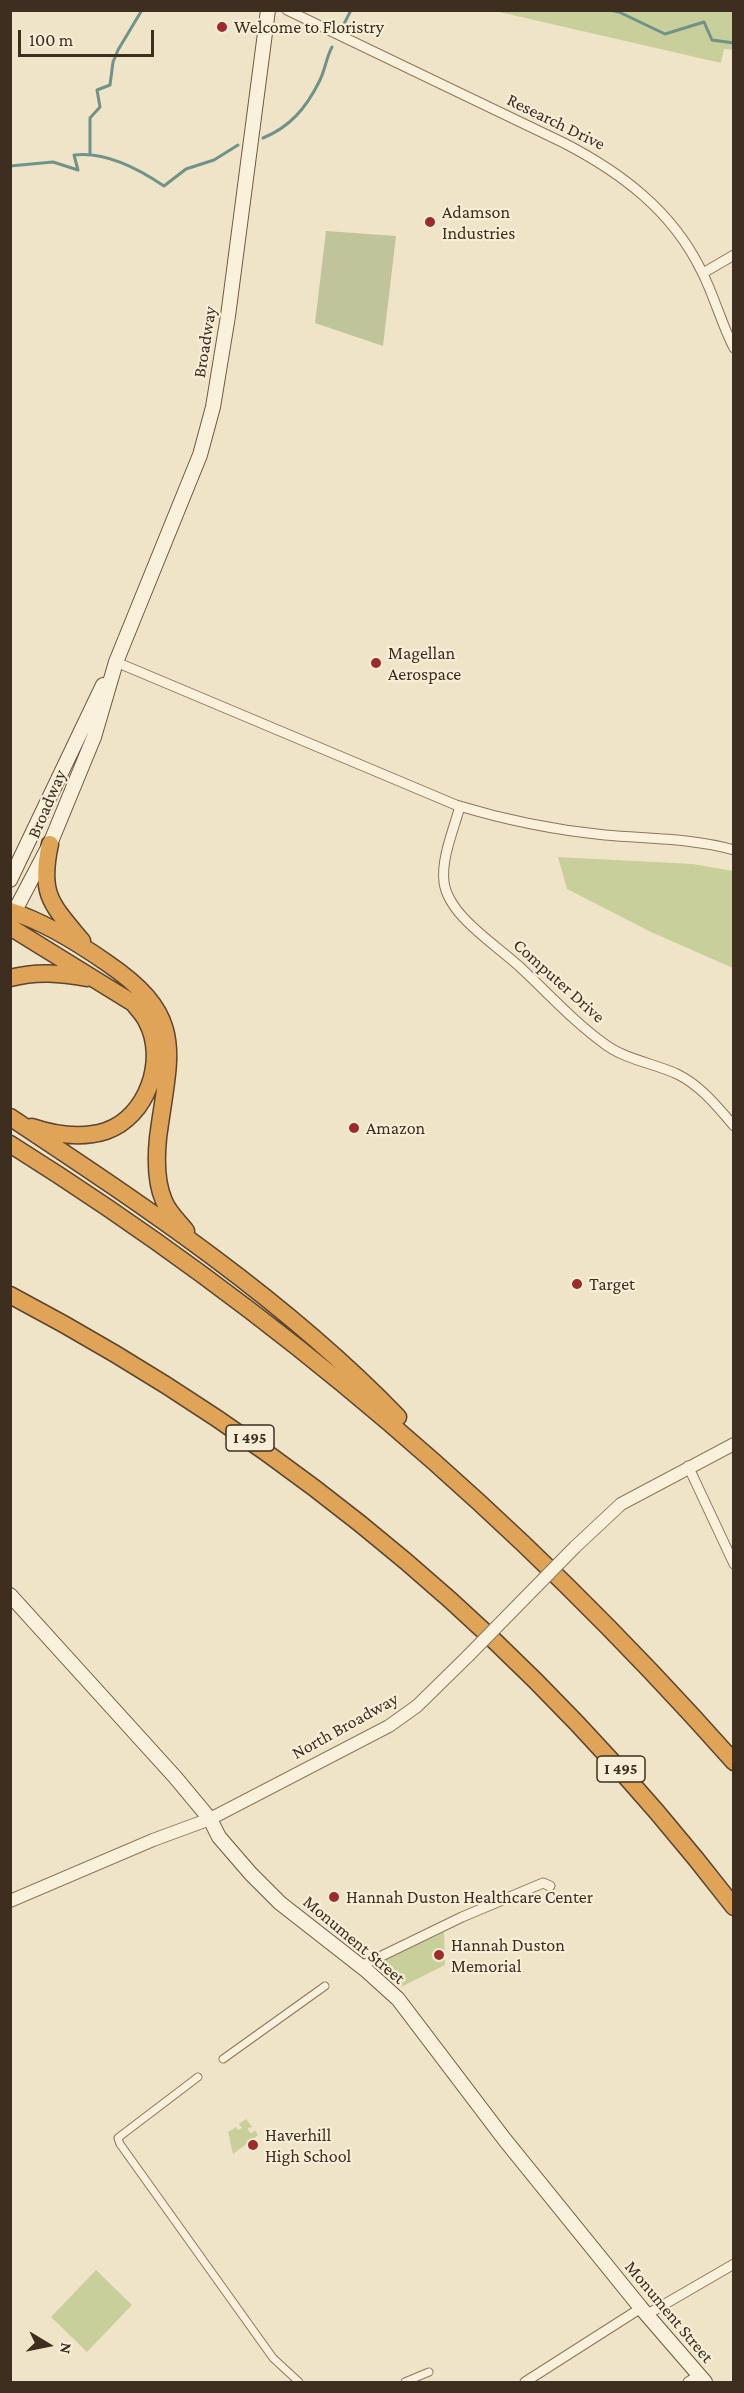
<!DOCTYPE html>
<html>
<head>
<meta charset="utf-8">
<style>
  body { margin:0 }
  #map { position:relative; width:744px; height:2393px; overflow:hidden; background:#f0e4c8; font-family:"Crimson Pro",serif }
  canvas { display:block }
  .frame { position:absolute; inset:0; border:12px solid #3d2e20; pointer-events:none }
  .north { position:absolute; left:18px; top:2315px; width:60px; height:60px; -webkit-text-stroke:4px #f7eed8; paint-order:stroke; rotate:100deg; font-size:16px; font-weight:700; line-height:24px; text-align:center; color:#3d2e20 }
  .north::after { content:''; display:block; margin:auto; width:21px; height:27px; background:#3d2e20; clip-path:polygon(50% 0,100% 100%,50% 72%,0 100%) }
  .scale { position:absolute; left:18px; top:30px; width:136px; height:27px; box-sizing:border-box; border:3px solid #3d2e20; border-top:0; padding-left:8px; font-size:18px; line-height:21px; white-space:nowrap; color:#3d2e20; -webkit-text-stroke:4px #f7eed8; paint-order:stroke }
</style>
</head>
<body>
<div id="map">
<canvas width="744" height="2393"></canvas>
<div class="frame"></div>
<div class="north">N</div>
<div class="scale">100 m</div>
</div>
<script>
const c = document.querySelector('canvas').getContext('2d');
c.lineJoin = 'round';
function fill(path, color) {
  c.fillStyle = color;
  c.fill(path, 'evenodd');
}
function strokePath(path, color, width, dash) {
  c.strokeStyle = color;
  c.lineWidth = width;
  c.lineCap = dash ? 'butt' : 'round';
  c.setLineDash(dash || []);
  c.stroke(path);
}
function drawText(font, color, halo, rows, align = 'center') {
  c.font = font + ' "Crimson Pro",serif';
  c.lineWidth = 4.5;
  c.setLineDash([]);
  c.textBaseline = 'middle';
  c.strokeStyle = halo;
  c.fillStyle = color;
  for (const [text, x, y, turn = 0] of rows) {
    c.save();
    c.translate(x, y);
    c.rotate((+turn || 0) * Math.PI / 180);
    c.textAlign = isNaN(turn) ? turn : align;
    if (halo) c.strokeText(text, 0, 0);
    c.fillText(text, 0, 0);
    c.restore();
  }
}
const green = new Path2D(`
  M495 11H733V50L724 49 721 63Z
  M558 857 693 864 733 871V968L651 932 567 889Z
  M444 1932 445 1965 401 1987 378 1963Z
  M246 2119 252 2127 248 2128 249 2132 252 2133 255 2130 258 2135 233 2154 228 2132 236 2127 238 2130 242 2128 239 2124Z
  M96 2270 132 2305 87 2352 51 2317Z`);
const cemetery = new Path2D(`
  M326 231 396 236 383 346 315 323Z`);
const stream = new Path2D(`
  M571 10H573
  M610 10 619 12 665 34 704 22 712 40 734 43
  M344 24 351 10
  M263 138C290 127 306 108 319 82 325 71 326 58 332 47
  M90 153V118L100 107 97 90 110 85 113 62 118 50 142 10
  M10 166 53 162 78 170 74 155C105 151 139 169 164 186L186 169 214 160 238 145`);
const pedestrian = new Path2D(`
  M223 2059 325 1986
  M198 2077 123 2134 118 2138 120 2144 273 2358 299 2382
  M405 2382 429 2372`);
const minor = new Path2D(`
  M287 10 564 143C622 173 672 211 701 270 714 295 721 323 734 348
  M703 273 734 255
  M116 662 456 805C505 820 554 830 605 835 648 839 692 838 734 850
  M460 806C454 829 441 858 444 882 448 916 498 946 521 968 549 994 575 1023 606 1045 627 1060 653 1063 677 1074 700 1085 717 1106 734 1126
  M688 1466 734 1564
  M361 1966 462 1917 543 1883 550 1886
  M646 2315 734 2264
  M525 2382 641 2308
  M688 2382 699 2375`);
const tertiary = new Path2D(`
  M575 1547 621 1504 734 1444
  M10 1901 153 1840 210 1819 389 1726 417 1706 468 1656`);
const secondary = new Path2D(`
  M10 880 103 685
  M10 920 50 844 94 737 116 662 200 455 213 407 228 316 268 10
  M10 1595 175 1777 210 1819 219 1837 251 1874 280 1903 367 1971 398 1999 505 2140 641 2308 705 2382`);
const motorway = new Path2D(`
  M50 844C39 894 51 904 82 941
  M10 911C45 922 77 942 107 963 188 1018 169 1053 158 1138 156 1158 156 1183 164 1201 168 1212 179 1222 186 1231
  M10 927 133 1003C138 1009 144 1015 147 1022 167 1060 147 1117 106 1131 81 1139 56 1135 32 1127
  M10 978C37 971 60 973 87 978
  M10 1117C147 1208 284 1299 398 1417
  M10 1144C281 1314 522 1523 734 1762
  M10 1295C299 1447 535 1649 734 1907`);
const tertiaryBridge = new Path2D(`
  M468 1656 575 1547`);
const markers = [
  [222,27,6,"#9e2a2b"],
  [430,222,6,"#9e2a2b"],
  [376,663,6,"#9e2a2b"],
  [354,1128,6,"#9e2a2b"],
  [577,1284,6,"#9e2a2b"],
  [334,1897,6,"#9e2a2b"],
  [439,1955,6,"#9e2a2b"],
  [253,2145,6,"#9e2a2b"]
];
const shields = [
  [250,1438,48],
  [621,1769,48]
];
const shieldNames = [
  ["I 495",250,1438],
  ["I 495",621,1769]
];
const poiNames = [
  ["Welcome to Floristry",234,27],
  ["Adamson",442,212],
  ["Industries",442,233],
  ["Magellan",388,653],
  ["Aerospace",388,674],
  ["Amazon",366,1128],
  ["Target",589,1284],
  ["Hannah Duston Healthcare Center",346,1897],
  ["Hannah Duston",451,1945],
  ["Memorial",451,1966],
  ["Haverhill",265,2135],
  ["High School",265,2156]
];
const streetNames = [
  ["Research Drive",556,122,26],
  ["Broadway",205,342,-81],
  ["Broadway",47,804,-67],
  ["Computer Drive",559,981,42],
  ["North Broadway",345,1726,-29],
  ["Monument Street",354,1940,40],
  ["Monument Street",669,2312,50]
];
fill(green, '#c9cf9b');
fill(cemetery, '#bfc49a');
strokePath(stream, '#6f938a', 3);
strokePath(pedestrian, '#8d765c', 9);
strokePath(minor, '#8d765c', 11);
strokePath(tertiary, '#8d765c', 14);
strokePath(secondary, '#6f573f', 16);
strokePath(motorway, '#5b4430', 19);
strokePath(pedestrian, '#faf1dc', 7);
strokePath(minor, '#faf1dc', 9);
strokePath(tertiary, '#faf1dc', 12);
strokePath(secondary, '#faf1dc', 14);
strokePath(motorway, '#e0a458', 16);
strokePath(tertiaryBridge, '#8d765c', 14, []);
strokePath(tertiaryBridge, '#faf1dc', 12);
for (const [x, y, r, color] of markers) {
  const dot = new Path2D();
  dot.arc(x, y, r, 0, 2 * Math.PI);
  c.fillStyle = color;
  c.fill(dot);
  strokePath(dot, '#f7eed8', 2);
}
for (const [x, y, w] of shields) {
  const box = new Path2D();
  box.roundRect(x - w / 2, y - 13, w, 26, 4.5);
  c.fillStyle = '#f7eed8';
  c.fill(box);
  strokePath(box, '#3d2e20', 1.5);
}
drawText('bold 16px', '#3d2e20', null, shieldNames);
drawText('18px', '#3d2e20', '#f7eed8', poiNames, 'left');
drawText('18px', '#3d2e20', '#f7eed8', streetNames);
</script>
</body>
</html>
